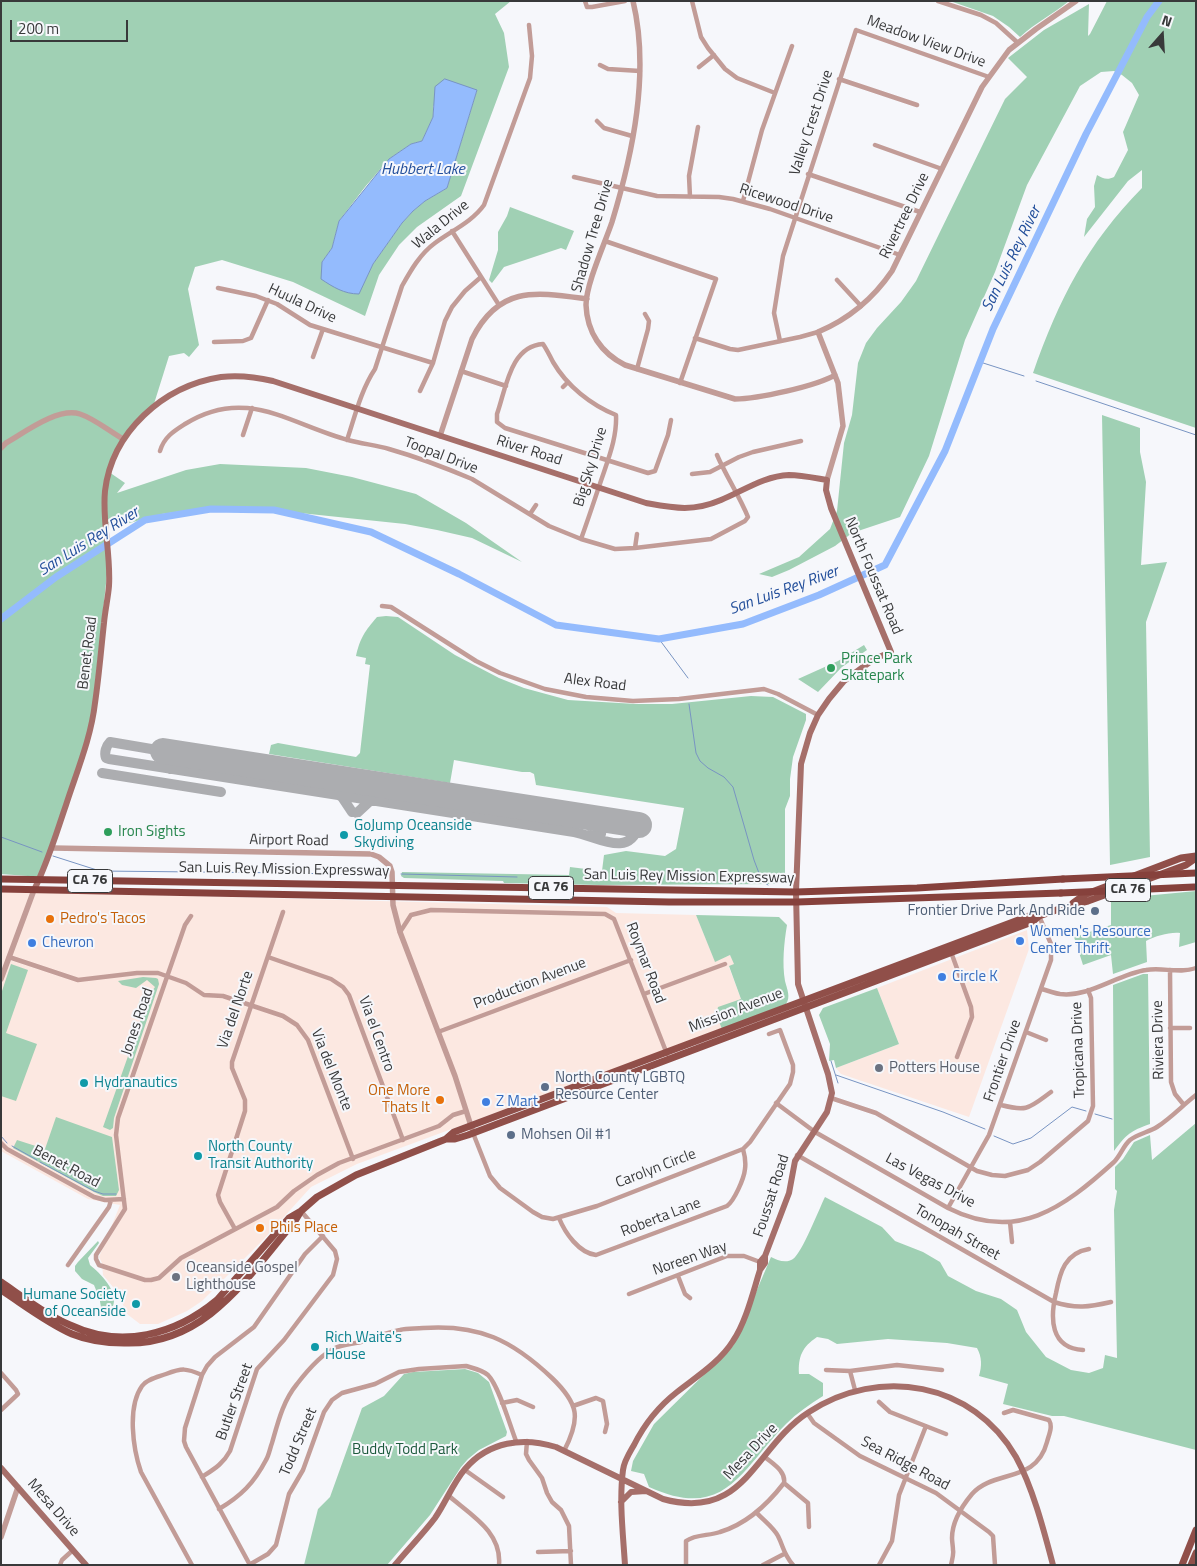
<!DOCTYPE html>
<html>
<head>
<meta charset="utf-8">
<style>
  body { margin:0 }
  #map { position:relative; width:1197px; height:1566px; overflow:hidden; background:#f6f7fb; font-family:"Titillium Web",sans-serif }
  canvas { display:block }
  .frame { position:absolute; inset:0; border:2px solid #38393a; pointer-events:none }
  .north { position:absolute; left:1137px; top:10px; width:50px; height:50px; -webkit-text-stroke:4px #f6f7fb; paint-order:stroke; rotate:19deg; font-size:14px; font-weight:700; line-height:20px; text-align:center; color:#38393a }
  .north::after { content:''; display:block; margin:auto; width:18px; height:22px; background:#38393a; clip-path:polygon(50% 0,100% 100%,50% 72%,0 100%) }
  .scale { position:absolute; left:10px; top:20px; width:118px; height:22px; box-sizing:border-box; border:2px solid #38393a; border-top:0; padding-left:6px; font-size:15px; line-height:18px; white-space:nowrap; color:#38393a; -webkit-text-stroke:4px #f6f7fb; paint-order:stroke }
</style>
</head>
<body>
<div id="map">
<canvas width="1197" height="1566"></canvas>
<div class="frame"></div>
<div class="north">N</div>
<div class="scale">200 m</div>
</div>
<script>
const c = document.querySelector('canvas').getContext('2d');
c.lineJoin = 'round';
function fill(path, color) {
  c.fillStyle = color;
  c.fill(path, 'evenodd');
}
function strokePath(path, color, width, dash) {
  c.strokeStyle = color;
  c.lineWidth = width;
  c.lineCap = dash ? 'butt' : 'round';
  c.setLineDash(dash || []);
  c.stroke(path);
}
function drawText(font, color, halo, rows, align = 'center') {
  c.font = font + ' "Titillium Web",sans-serif';
  c.lineWidth = 4;
  c.setLineDash([]);
  c.textBaseline = 'middle';
  c.strokeStyle = halo;
  c.fillStyle = color;
  for (const [text, x, y, turn = 0] of rows) {
    c.save();
    c.translate(x, y);
    c.rotate((+turn || 0) * Math.PI / 180);
    c.textAlign = isNaN(turn) ? turn : align;
    if (halo) c.strokeText(text, 0, 0);
    c.fillText(text, 0, 0);
    c.restore();
  }
}
const commercial = new Path2D(`
  M1 891 607 907 616 913 696 915 715 961 730 955 735 964 729 967 741 999 722 1029 357 1164 311 1187 264 1239 202 1301 187 1311 158 1324H140L127 1314 118 1293 103 1275 102 1263 99 1257 120 1205 88 1199 1 1151Z
  M1027 930 1029 949 969 1117 841 1074 836 1068 899 1044 877 988Z`);
const green = new Path2D(`
  M1 1H511L495 14 504 33 509 67 461 196 417 227 399 245 379 275 365 316 293 282 222 260 195 267 188 289 199 345 189 357 184 353 169 356 153 407 123 439 109 472 125 483 117 493 186 470 220 464 306 468 352 477 416 494 466 523 522 562 472 538 437 530 405 524 300 513 233 507 196 509 162 514 126 524 105 523 108 565 91 723 41 877 1 874ZM477 90 447 188 425 201 413 211 402 223 373 264 359 293 322 262 332 248 339 221 365 187 389 159 411 144 422 141 433 117V106Z
  M950 1H1069C1053 14 1035 23 1020 37L1009 27 993 16Z
  M1107 1H1196V428L1033 373C1059 299 1087 244 1142 188V170L1128 181 1084 237 1087 219 1095 207 1094 186 1097 175C1103 179 1108 180 1114 177L1128 150 1123 132 1139 95 1132 83 1122 75 1114 71 1101 72 1080 86 1027 185 995 272 965 340 929 456 900 517 852 533 835 546 789 570 772 577 759 574 799 557 830 529 837 511 844 443 852 415 858 363 866 343 877 328 901 302 916 281 1005 99 1027 77 1008 58 1044 30 1089 4 1088 36 1090 34Z
  M510 207 574 231 566 250 561 248 504 267 492 283 489 280 498 250V232L507 216Z
  M1102 415 1140 428V452L1146 482 1141 565 1167 562 1146 622 1150 857 1110 865Z
  M386 616 398 617 455 655 499 678 524 688 568 700 636 704H672L751 696 773 697 806 714V720L793 757 790 779V796L785 809V880L777 884 599 885 504 883 503 881 404 878 401 876 402 872 569 875 570 867 602 871 604 855 626 851 665 856 676 849 684 808 536 785 534 774 530 772H522L454 760 450 783 269 754 271 745 278 743 356 757 360 753 370 665 365 664 366 658 356 656C360 638 365 631 377 617Z
  M864 645 867 650 842 667 818 692 798 679 838 661Z
  M1144 886V896L1196 891V942L1179 947 1180 933C1169 932 1156 936 1146 941L1147 962 1113 974 1111 955 1083 965 1074 937 1111 925V899Z
  M696 915 779 917 787 925C784 943 782 963 785 981 787 989 791 997 786 1004L722 1029 716 1014 718 1007 741 999 729 966 734 964 730 955 715 962Z
  M11 964 28 970 6 1033 37 1044 16 1101 1 1096V994Z
  M1143 974H1148L1150 1124C1130 1131 1127 1134 1114 1151L1113 985Z
  M143 977 156 978 158 979 159 984 114 1118 113 1128 110 1130 103 1127 145 1008 138 1005 144 992 150 994 155 987 147 980 136 988 122 985 118 981Z
  M877 988 899 1044 836 1068 834 1060 829 1061 830 1044 819 1015 823 1008Z
  M56 1117 112 1137 119 1190 116 1196H103L94 1192 13 1148 17 1140 45 1149Z
  M1196 1123V1450L1064 1416H1052L1003 1404 1008 1384 979 1376C982 1366 982 1357 977 1348L947 1343 888 1339 837 1344 828 1339 817 1337C802 1347 798 1357 799 1374H809L823 1383V1396C810 1404 797 1413 786 1424 741 1469 726 1522 649 1487L644 1474 631 1471 633 1461 654 1424 733 1346 771 1257C777 1260 786 1264 793 1259 802 1253 819 1209 825 1197L882 1227 895 1241 923 1252 940 1262 948 1276 976 1291 1001 1299 1017 1310 1026 1332 1046 1357 1071 1370 1089 1373 1103 1368 1105 1355 1117 1358 1114 1210 1117 1191 1115 1189V1167L1123 1159 1134 1142 1150 1135 1152 1160Z
  M98 1241 99 1243 88 1258 90 1265C100 1273 119 1292 113 1306L101 1307 99 1296 94 1294 96 1290 94 1285 82 1279 75 1271V1266L78 1262Z
  M465 1369 478 1373 489 1382 507 1432 506 1436 479 1450 468 1459 461 1467 430 1515 387 1565H304L318 1509 330 1497 362 1408 384 1396 404 1374 413 1372Z`);
const water = new Path2D(`
  M445 79 477 90 447 188 425 201 413 211 402 223 373 264 359 294C344 294 333 287 321 279L322 262 332 248 339 221 389 159 411 144 422 141 433 117 435 87Z`);
const stream = new Path2D(`
  M980 362 1024 376
  M1036 381 1196 435
  M659 639 688 678
  M689 704 696 753 700 761 708 768 724 777 733 787 754 860 762 881 768 885
  M1 837 42 852
  M53 856 100 871 296 873 361 875 378 873
  M401 874 517 877
  M831 1061 838 1083
  M836 1075 943 1112 985 1129
  M1095 1114 1112 1119
  M1 1136 7 1143
  M994 1136 1013 1144 1031 1138 1072 1107 1086 1111
  M12 1146 37 1160
  M40 1162 94 1191 103 1194H116`);
const river = new Path2D(`
  M1 619 56 577 145 520 211 509 274 510 371 532 459 574 556 625 659 639 743 624 819 595 885 565 945 451 993 329 1086 134 1147 17 1159 1`);
const taxiway = new Path2D(`
  M163 751 110 742C106 746 104 753 106 758L109 759 574 832C597 836 629 859 639 825
  M170 769 174 767 178 758 185 755
  M102 773 221 792
  M319 775 324 777 327 782 326 789 320 792
  M231 778 236 776 238 769 237 764 232 762
  M339 795 342 797 352 812
  M359 798 370 789 381 785
  M357 813 371 800
  M516 823 512 819 513 811 516 808 521 807
  M590 835 598 836 601 834 603 820`);
const runway = new Path2D(`
  M163 751 639 825`);
const minor = new Path2D(`
  M585 1 587 7H592L625 1
  M692 1 701 37 708 48 725 69 737 78 775 93
  M938 1 981 15 996 23 1018 43
  M600 65 608 69 640 71
  M699 67 714 55
  M839 79 917 105
  M597 121 604 128 632 136
  M875 145 942 169
  M808 174 920 212
  M574 177 657 196 719 197 733 199 770 209 900 255
  M690 197 689 176 698 127
  M743 201 762 130 792 46
  M452 231 499 305
  M605 241 716 279 680 383
  M837 280 861 306
  M218 288 256 296 277 304 310 325 433 363
  M695 338 730 349 738 350 800 337 818 332
  M780 341 774 313 783 256 856 30 989 77
  M214 342 243 341 251 338 268 300
  M313 357 323 329
  M637 369 648 329 649 321 645 314
  M461 371 506 386
  M563 387 568 382
  M420 391 433 363 445 321 452 307 465 291 481 277
  M243 435 252 408
  M347 440C355 416 361 390 375 369L402 286C411 270 420 254 435 243 451 231 472 222 484 205L530 78 532 56 529 25
  M160 451C164 437 174 431 185 424 246 386 289 424 348 440 362 444 376 445 389 449 417 457 446 468 472 479L549 526 581 539 615 549 635 548 711 539 745 521 748 517C739 495 726 476 717 455
  M692 474 710 472 739 457 753 452 801 441
  M530 514 536 505
  M581 539C589 517 596 495 604 472 610 454 617 435 616 415 591 405 567 386 553 362 550 356 547 350 543 344 510 346 506 389 497 414V422L505 428 648 473 655 471 668 435 671 420
  M635 548 637 534
  M382 606 391 607 476 661 500 673 545 689 586 697 633 701 679 699 764 689 778 694 818 715
  M191 916 185 925 118 1118 116 1135 125 1209 96 1255V1259L99 1265 145 1280H151L159 1278 181 1258 277 1207 294 1191 317 1175 339 1163 439 1126 453 1115 466 1111
  M400 932 411 915 431 910 605 914 614 919 667 1054
  M951 952 971 1007 972 1017 957 1057
  M9 957 78 980 137 973H158L186 983 204 995 223 996 283 1016 297 1025 308 1040 353 1159
  M268 957 331 979 343 987 349 995 403 1140
  M1170 970 1171 1082 1175 1094 1184 1105
  M1042 989C1048 991 1054 993 1060 994 1088 998 1118 974 1146 970 1163 967 1179 974 1196 968
  M644 994 725 964
  M1170 1028H1190
  M438 1032 631 960
  M1026 1032 1046 1040
  M831 1098 876 1113 977 1171 992 1175 1005 1176 1028 1170 1040 1162 1088 1121 1093 1106 1091 998 1088 990
  M776 1103 815 1132 948 1208C1017 1243 1063 1208 1114 1162 1121 1155 1123 1146 1130 1140 1138 1134 1149 1132 1157 1127 1171 1118 1183 1105 1196 1095
  M1001 1105C1028 1112 1029 1108 1051 1092
  M473 1133 490 1176 500 1188 533 1212 542 1217 553 1219 597 1206 743 1149 750 1142 790 1084 793 1072V1065L780 1030 769 1034
  M1 1143 7 1149 94 1197 105 1200 124 1199
  M797 1155 1054 1302C1076 1309 1089 1307 1111 1302
  M948 1208 989 1135 1051 960V944L1039 916
  M559 1218C565 1233 579 1253 596 1255L727 1206C734 1201 744 1179 745 1169 746 1162 745 1156 743 1149
  M1010 1222 1012 1242
  M235 1229 220 1202 218 1195 245 1111V1100L232 1068V1062L283 912
  M68 1265 109 1207 111 1200
  M678 1276 685 1294 690 1298
  M629 1294 727 1256H744L760 1262
  M1083 1350C1050 1348 1050 1318 1056 1293 1060 1272 1065 1253 1089 1249
  M826 1370 850 1371 897 1365 942 1370
  M850 1371 855 1390
  M1 1373 16 1390 18 1394 1 1410
  M879 1402 890 1412 946 1434
  M502 1403 517 1400 533 1407
  M573 1406 596 1398 603 1401 607 1424 605 1432
  M807 1413 814 1423 860 1456 936 1493 989 1532 993 1536 995 1565
  M527 1441 526 1454 529 1460 542 1478 547 1493 552 1502 561 1510 569 1526 571 1565
  M765 1457C773 1464 786 1471 784 1483
  M465 1470 503 1497
  M202 1477C214 1469 223 1464 230 1451L257 1369 284 1340 333 1275 337 1259 335 1251 301 1211
  M784 1483 808 1503 809 1527
  M449 1496C471 1515 502 1532 499 1565
  M219 1509C241 1496 254 1483 266 1460 269 1455 270 1448 272 1443 278 1422 283 1401 297 1384 307 1371 320 1355 335 1348 344 1344 355 1344 364 1341 377 1337 388 1332 400 1330 408 1328 416 1329 423 1328 479 1324 512 1340 552 1378 579 1404 581 1418 564 1451
  M756 1512C763 1520 773 1527 778 1536 784 1548 783 1553 793 1565
  M538 1552 571 1551
  M60 1565 62 1560 73 1550
  M192 1565 141 1472C133 1449 127 1407 142 1386 147 1379 158 1377 166 1374 182 1368 186 1368 202 1375
  M249 1565 268 1554 276 1545 289 1494 303 1470 324 1412 332 1400 342 1393 375 1384 399 1372 419 1369 466 1366C473 1368 482 1370 488 1375 499 1386 510 1426 516 1441
  M250 1565 186 1447 184 1441 185 1428 202 1375 207 1366 215 1357 254 1327 305 1254 323 1236
  M686 1565V1541C696 1534 709 1536 720 1532 747 1524 767 1505 784 1483
  M763 1565 784 1554
  M879 1565 892 1541 899 1495 926 1426
  M951 1565C952 1560 954 1554 953 1550 953 1546 952 1542 952 1538 952 1522 962 1506 972 1494 994 1469 1036 1484 1047 1442 1049 1434 1053 1427 1049 1420L1013 1410 1004 1413`);
const tertiary = new Path2D(`
  M633 1C650 72 633 153 612 222 605 243 586 284 586 305 587 332 601 353 625 365L735 399C757 399 817 386 835 375
  M440 436 472 339C499 285 536 292 587 299
  M1 448 6 443C25 432 58 407 80 414 95 419 109 431 123 439
  M827 480 843 426 838 383 818 332C849 319 873 299 892 271L982 87 1009 50 1036 29 1076 1
  M53 848 371 854 379 857 390 866 392 872 393 905 400 932 455 1076 472 1129
  M1 979 34 890
  M1 1537 18 1487`);
const secondary = new Path2D(`
  M34 890C48 862 56 834 66 805 77 771 91 738 95 703 99 676 101 650 104 623 105 611 108 598 109 586 111 554 102 523 105 491 112 432 163 386 221 377 239 375 256 377 273 381L646 503C674 508 693 512 721 500 743 491 764 476 789 475 801 475 815 478 827 480L826 490 831 508 891 652 874 659 844 681 829 699 818 715 810 733 801 764 796 892 798 984 828 1074 832 1093 827 1112 795 1161 789 1193 765 1256
  M765 1256V1263L760 1270V1262Z
  M1 1468 86 1565
  M621 1502 631 1492 646 1491
  M395 1565C408 1549 423 1534 435 1518 446 1502 453 1483 465 1469 489 1441 523 1437 556 1447L663 1499C746 1522 754 1447 809 1412 879 1366 973 1382 1016 1457 1033 1488 1044 1531 1053 1565
  M625 1565C623 1533 619 1501 623 1470 624 1461 630 1452 634 1445 644 1425 659 1406 677 1392 696 1377 720 1362 733 1341 746 1322 753 1292 760 1270`);
const primary = new Path2D(`
  M1073 903 1084 895 1181 858 1196 856
  M446 1139H455L468 1135 1032 922 1039 916
  M1 1282C23 1297 45 1314 70 1325 121 1349 175 1335 217 1300L289 1218 301 1211 317 1197 356 1175 446 1139 454 1132 1029 916H1039L1071 905 1088 901 1186 865 1196 858
  M1 1290C24 1305 47 1323 72 1334 89 1341 106 1343 124 1343 206 1346 248 1276 295 1221L301 1211
  M1182 1565 1196 1530
  M1191 1565 1196 1553`);
const trunk = new Path2D(`
  M1 879 796 892 917 888 1063 879
  M1 889 669 902H797L1061 893`);
const trunkBridge = new Path2D(`
  M1063 879 1196 873
  M1061 893 1194 887`);
const markers = [
  [831,668,5,"#2e9e5b"],
  [108,832,5,"#2e9e5b"],
  [344,835,5,"#0f9aa8"],
  [1095,911,5,"#5c6f8a"],
  [50,919,5,"#e8710a"],
  [1020,941,5,"#3f7fe0"],
  [32,943,5,"#3f7fe0"],
  [942,977,5,"#3f7fe0"],
  [879,1068,5,"#6b7280"],
  [84,1083,5,"#0f9aa8"],
  [545,1087,5,"#5c6f8a"],
  [440,1100,5,"#e8710a"],
  [486,1102,5,"#3f7fe0"],
  [511,1135,5,"#5c6f8a"],
  [198,1156,5,"#0f9aa8"],
  [260,1228,5,"#e8710a"],
  [176,1277,5,"#6b7280"],
  [136,1304,5,"#0f9aa8"],
  [315,1347,5,"#0f9aa8"]
];
const shields = [
  [90,881,45],
  [551,888,45],
  [1128,890,45]
];
const shieldNames = [
  ["CA 76",90,881],
  ["CA 76",551,888],
  ["CA 76",1128,890]
];
const streetNames = [
  ["Meadow View Drive",926,42,20],
  ["Valley Crest Drive",812,123,-72],
  ["Ricewood Drive",786,204,18],
  ["Rivertree Drive",905,216,-64],
  ["Wala Drive",441,225,-39],
  ["Shadow Tree Drive",593,236,-74],
  ["Huula Drive",302,304,25],
  ["River Road",529,451,18],
  ["Toopal Drive",441,456,21],
  ["Big Sky Drive",591,467,-73],
  ["North Foussat Road",873,576,67],
  ["Benet Road",88,653,-83],
  ["Alex Road",595,683,7],
  ["Airport Road",289,841,1],
  ["San Luis Rey Mission Expressway",284,870,1],
  ["San Luis Rey Mission Expressway",689,877,1],
  ["Roymar Road",645,963,69],
  ["Production Avenue",530,984,-21],
  ["Via del Norte",236,1010,-71],
  ["Mission Avenue",736,1011,-21],
  ["Jones Road",138,1022,-71],
  ["Via el Centro",376,1034,70],
  ["Riviera Drive",1159,1040,-91],
  ["Tropicana Drive",1079,1050,-92],
  ["Frontier Drive",1003,1061,-71],
  ["Via del Monte",331,1070,68],
  ["Benet Road",66,1167,28],
  ["Carolyn Circle",656,1169,-21],
  ["Las Vegas Drive",930,1181,28],
  ["Foussat Road",772,1196,-72],
  ["Roberta Lane",661,1218,-21],
  ["Tonopah Street",957,1233,30],
  ["Noreen Way",690,1259,-19],
  ["Butler Street",235,1402,-70],
  ["Todd Street",299,1442,-67],
  ["Mesa Drive",751,1452,-47],
  ["Sea Ridge Road",905,1464,28],
  ["Mesa Drive",53,1508,49]
];
const leisureNames = [
  ["Prince Park",841,659],
  ["Skatepark",841,676],
  ["Iron Sights",118,832]
];
const cultureNames = [
  ["GoJump Oceanside",354,826],
  ["Skydiving",354,843],
  ["Hydranautics",94,1083],
  ["North County",208,1147],
  ["Transit Authority",208,1164],
  ["Humane Society",126,1295,"right"],
  ["of Oceanside",126,1312,"right"],
  ["Rich Waite's",325,1338],
  ["House",325,1355]
];
const serviceNames = [
  ["Frontier Drive Park And Ride",1085,911,"right"],
  ["North County LGBTQ",555,1078],
  ["Resource Center",555,1095],
  ["Mohsen Oil #1",521,1135]
];
const foodNames = [
  ["Pedro's Tacos",60,919],
  ["One More",430,1091,"right"],
  ["Thats It",430,1108,"right"],
  ["Phils Place",270,1228]
];
const shopNames = [
  ["Women's Resource",1030,932],
  ["Center Thrift",1030,949],
  ["Chevron",42,943],
  ["Circle K",952,977],
  ["Z Mart",496,1102]
];
const worshipNames = [
  ["Potters House",889,1068],
  ["Oceanside Gospel",186,1268],
  ["Lighthouse",186,1285]
];
const parkNames = [
  ["Buddy Todd Park",405,1450]
];
const waterNames = [
  ["Hubbert Lake",423,170],
  ["San Luis Rey River",1012,259,-64],
  ["San Luis Rey River",89,542,-32],
  ["San Luis Rey River",784,591,-20]
];
fill(commercial, '#fce8e1');
fill(green, '#a0d0b4');
fill(water, '#94bbfd');
strokePath(water, '#7894c2', 1);
strokePath(stream, '#7894c2', 1);
strokePath(river, '#94bbfd', 7);
strokePath(taxiway, '#acadb0', 10);
strokePath(runway, '#acadb0', 26);
strokePath(minor, '#c29c97', 4.5);
strokePath(tertiary, '#c29c97', 5.5);
strokePath(secondary, '#a66f6a', 6);
strokePath(primary, '#904f49', 7);
strokePath(trunk, '#86413c', 7);
strokePath(trunkBridge, '#86413c', 7);
for (const [x, y, r, color] of markers) {
  const dot = new Path2D();
  dot.arc(x, y, r, 0, 2 * Math.PI);
  c.fillStyle = color;
  c.fill(dot);
  strokePath(dot, '#f6f7fb', 2);
}
for (const [x, y, w] of shields) {
  const box = new Path2D();
  box.roundRect(x - w / 2, y - 11.5, w, 23, 4);
  c.fillStyle = '#f6f7fb';
  c.fill(box);
  strokePath(box, '#38393a', 1);
}
drawText('bold 14px', '#38393a', null, shieldNames);
drawText('15px', '#38393a', '#f6f7fb', streetNames);
drawText('15px', '#27864d', '#f6f7fb', leisureNames, 'left');
drawText('15px', '#0d838f', '#f6f7fb', cultureNames, 'left');
drawText('15px', '#4e5e75', '#f6f7fb', serviceNames, 'left');
drawText('15px', '#c56008', '#f6f7fb', foodNames, 'left');
drawText('15px', '#366cbe', '#f6f7fb', shopNames, 'left');
drawText('15px', '#5b616d', '#f6f7fb', worshipNames, 'left');
drawText('15px', '#1d5a3d', '#f6f7fb', parkNames);
drawText('italic 16px', '#234f9b', '#f6f7fb', waterNames);
</script>
</body>
</html>
